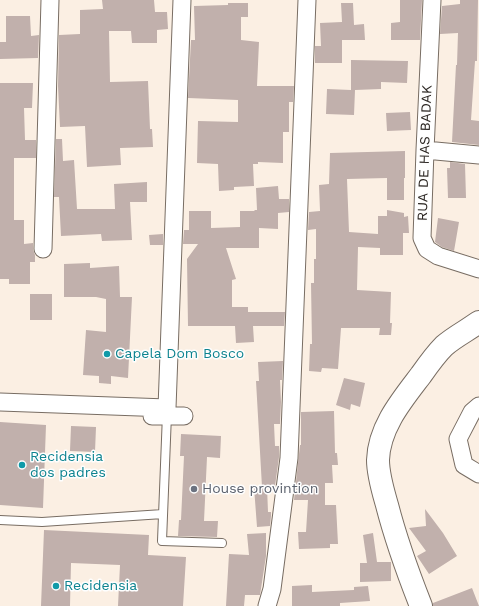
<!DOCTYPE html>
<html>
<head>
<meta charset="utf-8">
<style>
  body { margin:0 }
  canvas { display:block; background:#fbefe3 }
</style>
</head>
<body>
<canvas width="479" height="606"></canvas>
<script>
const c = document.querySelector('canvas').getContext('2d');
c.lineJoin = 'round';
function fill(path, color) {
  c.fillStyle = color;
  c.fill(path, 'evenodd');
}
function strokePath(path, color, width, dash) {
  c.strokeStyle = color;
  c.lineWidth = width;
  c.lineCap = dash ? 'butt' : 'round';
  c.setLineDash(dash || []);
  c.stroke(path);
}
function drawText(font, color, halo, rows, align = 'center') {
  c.font = font + ' "Work Sans",sans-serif';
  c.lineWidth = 3;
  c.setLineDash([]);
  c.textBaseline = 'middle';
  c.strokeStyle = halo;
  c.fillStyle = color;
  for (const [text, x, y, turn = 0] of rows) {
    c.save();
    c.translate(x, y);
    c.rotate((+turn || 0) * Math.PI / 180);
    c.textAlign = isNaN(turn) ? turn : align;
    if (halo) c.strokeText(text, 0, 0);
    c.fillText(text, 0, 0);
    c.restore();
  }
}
const building = new Path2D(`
  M102 0H154L155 12H167L168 29 157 30V43H132L131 31H109L110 82 148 81 150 129H152L153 147 120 148 121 165 87 167 85 126 60 127 58 86 59 35 80 34V10L103 9Z
  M400 0H422L420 40H391V23L400 22Z
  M460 0H478L477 61H475L471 120 479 121V145L452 142 456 65H457L458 33 440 34 442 6 460 4Z
  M228 3H248V17H241V40L259 42 257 86H294L293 102H289V132H283V163L258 162V164H253L254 186 234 187V190L219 191 218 164 197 163 198 121 238 122V100L188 98 191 40H195L194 6 228 5Z
  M341 3H353L354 25 364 24 365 40H342V63H315V46H321L320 23 342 22Z
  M6 16H30L31 36 39 35 38 58 0 59V42H6Z
  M351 60 408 61 407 83 381 82V89L355 90 354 115 326 114 327 89 351 90Z
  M0 83H33L32 108H24L25 140H36V158H14V220H24V244L33 243V249L35 255V262H30V284H9V279H0Z
  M410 112 411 130 387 131 386 113Z
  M56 139H62L63 161 74 160 77 209H115L114 184 147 182V202H130L132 240 102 241 101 234 61 236 59 197H54Z
  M405 151V178H404V200H387V178L347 179 349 232 378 234V216H387V210L404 213V217L408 216 409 233H403V255H380V248L358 247 357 290 391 292 390 323H392L391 335H379L380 328H341L338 369 322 368 321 372 309 371 310 344H312L311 283H314V259H316V229L308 230 309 212 320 211 319 185 329 184 330 153Z
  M450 162 465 164 466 198H448L447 168H450Z
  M278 186 279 199H289V212L278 213V229L259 228V248H226L236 279 232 280V307H248V312H285L284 326H253L254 342 236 343 235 326H188L187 259 198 244H183L184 230H189V211H211V228L240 227V211H255L254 210H257L256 188Z
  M438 218 459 222 454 251 442 247 435 242Z
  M163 234V245H150L149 235Z
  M90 263V268L119 266 120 297H132L128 378 111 376V384L99 383V376L83 375 86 330 106 332V299L96 297H64V264Z
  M30 294H52V320H30Z
  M283 361 282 380H280L281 402 280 424H274L275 446H279V457L275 486 267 487 268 512H271V516L270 526 257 527 254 487H262L256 381H259L258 362Z
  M344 378 365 383 360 407 351 404 350 410 336 405Z
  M334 411 335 453H337L338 465H332L333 483H325V505H336L338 544H330V548L299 549 298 532H306L308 500H294L300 445H301V412Z
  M0 422 46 425 43 508 0 505Z
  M71 426 96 427 95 452 70 451Z
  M181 434 221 436 220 458 207 457 204 521H218L217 537 178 536 179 520H181L184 456H180Z
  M425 509 443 533 457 556 429 574 417 556 426 551 409 528 426 526Z
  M44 530 149 535 148 555 186 557 183 606H118L120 565 71 563 70 606H41Z
  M266 533V556L260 595H245L244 606H226L229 554 249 555 247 534Z
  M373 533 377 562H391V581L360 582V563H367L363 535Z
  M312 585V592L354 590V587L368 586 370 601 340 603V606H292V586Z
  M472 588 479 606H433V603Z`);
const lane = new Path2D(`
  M167 414 162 541 222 543
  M0 520 42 522 163 514`);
const street = new Path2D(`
  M432 0 425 150 422 238 427 249 438 256 479 269
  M425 150 479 155
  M43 249 50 0
  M0 402 167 408 182 0
  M479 406 472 412 458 439 464 465 479 474
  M152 416H184
  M267 606 272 589 289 458 307 0`);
const primary = new Path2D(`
  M421 606C408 573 396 540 387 505 383 491 378 475 378 460 379 427 402 400 421 375 428 365 435 355 444 346 454 337 468 330 479 322`);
const markers = [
  [107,354,4,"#0f9aa8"],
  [22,465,4,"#0f9aa8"],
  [194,489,4,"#6b7280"],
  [56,586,4,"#0f9aa8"]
];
const streetNames = [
  ["RUA DE HAS BADAK",425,153,-88]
];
const cultureNames = [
  ["Capela Dom Bosco",115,354],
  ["Recidensia",30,457],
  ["dos padres",30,473],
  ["Recidensia",64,586]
];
const worshipNames = [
  ["House provintion",202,489]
];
fill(building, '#c1b0ac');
strokePath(lane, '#786d63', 10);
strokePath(street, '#786d63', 19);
strokePath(primary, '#786d63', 24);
strokePath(lane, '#fff', 8);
strokePath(street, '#fff', 17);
strokePath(primary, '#fff', 22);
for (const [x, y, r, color] of markers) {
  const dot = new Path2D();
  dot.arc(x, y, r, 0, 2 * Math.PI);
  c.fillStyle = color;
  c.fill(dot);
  strokePath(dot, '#fefefe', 1.5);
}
drawText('14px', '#2a2521', '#fefefe', streetNames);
drawText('14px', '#0d838f', '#fefefe', cultureNames, 'left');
drawText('14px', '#5b616d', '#fefefe', worshipNames, 'left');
</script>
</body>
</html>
